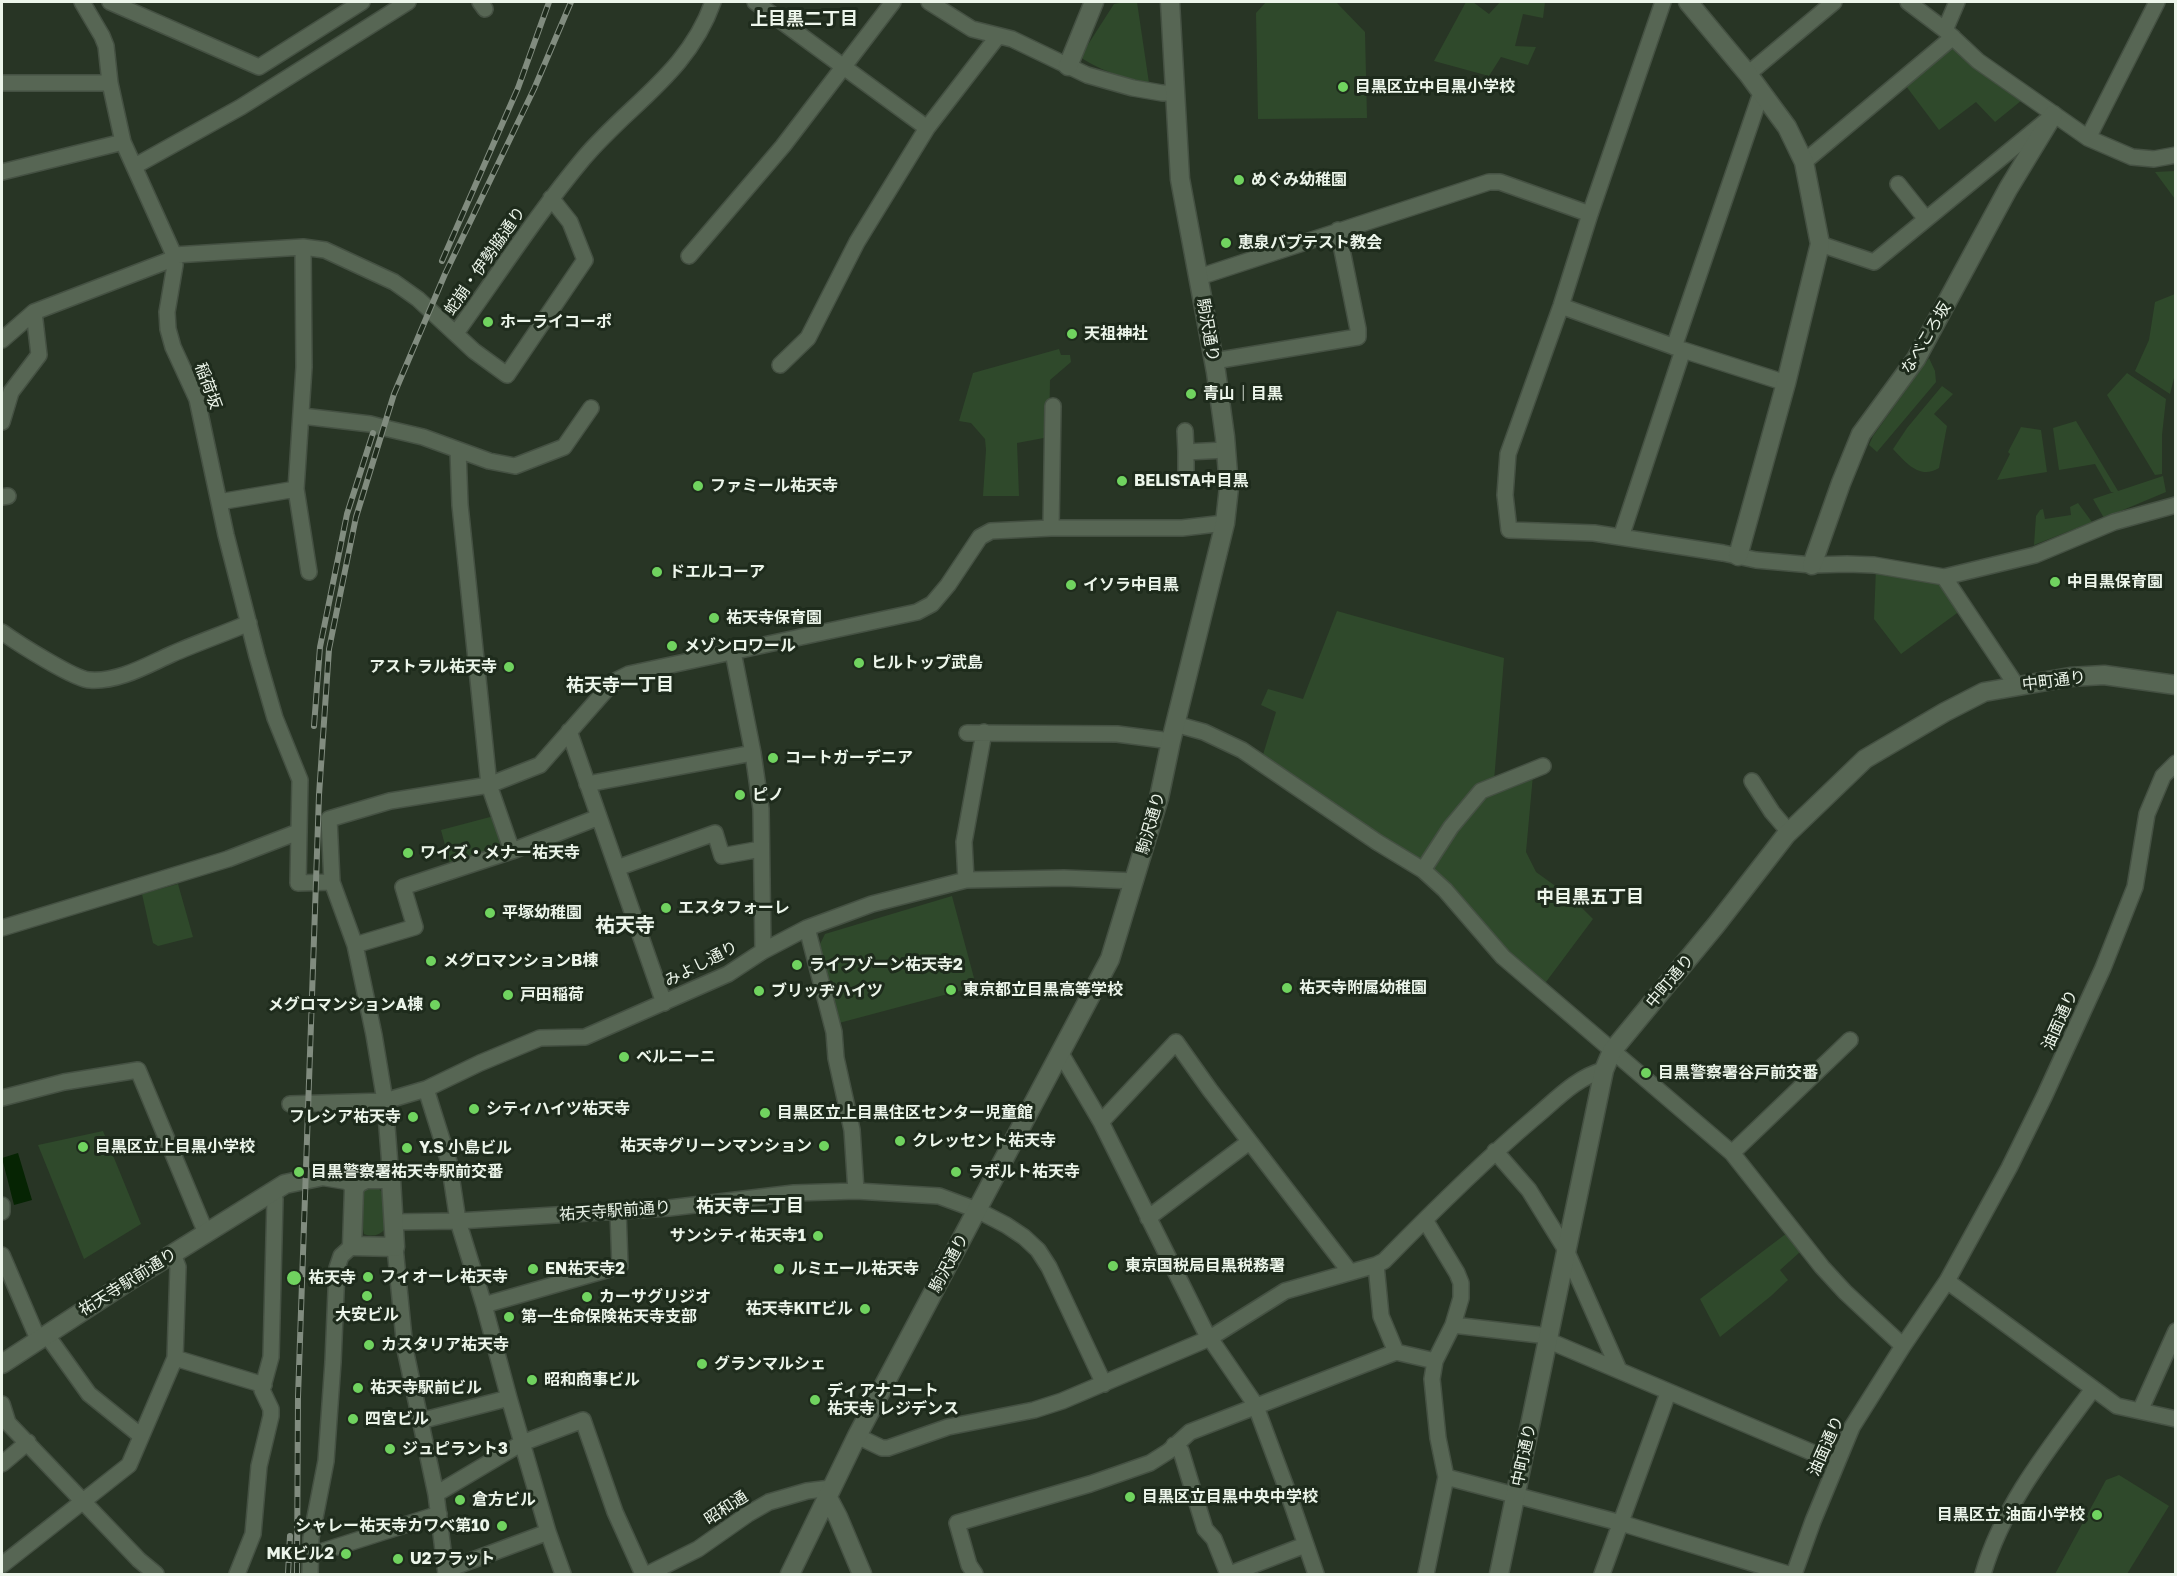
<!DOCTYPE html>
<html>
<head>
<meta charset="utf-8">
<style>
  body { margin:0 }
  #map { position:relative; width:2177px; height:1576px; overflow:hidden; background:#283525; font-family:"Golos Text",sans-serif }
  canvas { display:block }
  .frame { position:absolute; inset:0; border:3px solid #ecf5ea; pointer-events:none }
</style>
</head>
<body>
<div id="map">
<canvas width="2177" height="1576"></canvas>
<div class="frame"></div>
</div>
<script>
const c = document.querySelector('canvas').getContext('2d');
c.lineJoin = 'round';
function fill(path, color) {
  c.fillStyle = color;
  c.fill(path, 'evenodd');
}
function strokePath(path, color, width, dash) {
  c.strokeStyle = color;
  c.lineWidth = width;
  c.lineCap = dash ? 'butt' : 'round';
  c.setLineDash(dash || []);
  c.stroke(path);
}
function drawText(font, color, halo, rows, align = 'center') {
  c.font = font + ' "Golos Text","Noto Sans JP",sans-serif';
  c.lineWidth = 6;
  c.setLineDash([]);
  c.textBaseline = 'middle';
  c.strokeStyle = halo;
  c.fillStyle = color;
  for (const [text, x, y, turn = 0] of rows) {
    c.save();
    c.translate(x, y);
    c.rotate((+turn || 0) * Math.PI / 180);
    c.textAlign = isNaN(turn) ? turn : align;
    if (halo) c.strokeText(text, 0, 0);
    c.fillText(text, 0, 0);
    c.restore();
  }
}
const green = new Path2D(`
  M1125 2H1137L1149 83C1122 77 1103 72 1080 57L1114 4Z
  M1266 2 1337 3 1365 32 1367 118 1258 119 1256 13Z
  M1466 2H1473L1489 14 1500 2H1545L1543 18 1523 14 1515 46 1536 47 1528 65 1501 57 1489 76 1434 61Z
  M1956 45 2027 96 1995 122 1976 102 1939 130 1906 86 1950 47Z
  M2175 171V199L2155 172Z
  M2175 294V374L2170 394 2135 371 2149 340 2155 302Z
  M1059 349 1061 355H1070L1071 362 1050 380 1049 437 1017 443 1019 496H983L986 450 985 439 971 423 959 421 973 373Z
  M1929 358 1935 371 1936 382 1877 452 1869 445 1873 436Z
  M2127 373 2166 399 2162 435V474L2155 475 2107 395Z
  M1942 386 1953 394 1934 414 1947 426 1939 468C1920 480 1906 463 1893 449L1907 428Z
  M2076 421 2118 491 2163 476 2166 492 2104 518 2093 499 2114 492H2111L2095 464 2059 470 2053 428Z
  M2021 427 2041 430 2047 472 1997 480 2010 454 2008 452Z
  M2078 503 2092 522 2034 545 2036 516 2040 510 2043 509 2045 519 2071 515 2070 507Z
  M1876 568 1944 577 1964 608 1901 654 1874 619Z
  M1337 611 1504 658 1494 781 1424 860 1418 861 1262 758 1276 712 1261 705 1268 689 1303 699Z
  M1533 775 1526 852 1536 872 1572 898 1593 919 1543 986 1497 946 1432 873 1431 866 1484 795Z
  M494 816 505 846 450 864 441 830Z
  M178 884 193 937 158 946 153 943 142 894Z
  M952 896 974 978V987L839 1023 820 944 825 934Z
  M103 1131 141 1224 84 1259 38 1145Z
  M372 1187H377L384 1194 385 1229C379 1236 372 1237 364 1234L362 1225 363 1192Z
  M1787 1233 1800 1252 1780 1270 1788 1280 1771 1296 1720 1337 1700 1299Z
  M2119 1475 2169 1506 2127 1574H2055L2106 1480Z`);
const water = new Path2D(`
  M18 1153 32 1200 14 1205 2 1158Z`);
const street = new Path2D(`
  M82 2 102 36 106 46 110 83 123 142 174 255 175 265 167 312 168 329 173 347 197 399 226 535 257 656 275 718 300 780 298 883 332 882
  M110 2 259 67 362 2
  M480 2 485 9
  M755 2 927 128
  M929 2 972 29 1012 39 1087 75 1133 88 1162 93H1175
  M1663 2 1590 214 1561 306 1508 454 1505 495 1509 530 1594 533 1723 553 1756 560 1812 565 1847 564 1874 565 1944 577 2035 555 2114 522 2176 505
  M1908 2 1945 30 1978 61 2088 138 2132 157 2154 159 2176 155
  M1945 30 1957 2
  M1748 74 1834 2
  M2 83H110
  M2088 138 2157 2
  M1804 162 1953 37
  M135 166 241 107 408 2
  M2 172 123 142
  M1898 184 1926 219
  M1820 244 1874 262 2046 121
  M303 247 304 367 296 489 309 572
  M174 255 303 247 325 250 394 282 418 299 474 351 507 375 585 260 570 222 551 198
  M689 256 783 146 893 2
  M1199 277 1489 182H1500L1590 214
  M1561 306 1683 350 1786 383
  M456 333C498 275 537 214 583 159 629 104 688 73 713 2
  M2 340 34 312 175 258
  M1674 347 1759 99 1764 94
  M1214 361 1358 337V329L1338 230
  M780 365 808 338 857 242 927 128 998 36
  M302 416 370 424 389 429 423 437 489 461 515 466 564 447 591 408
  M2 422 11 392 39 355 34 312
  M1185 431 1186 452
  M458 450 460 505 489 785 512 851
  M1186 477V452L1226 450
  M2 497 8 496
  M219 502 296 489
  M1051 528 1053 406
  M1621 537 1683 350
  M1944 577 2016 685
  M2 632C16 642 75 680 90 680 119 682 147 665 172 654 197 643 223 634 249 623
  M733 652 753 753 761 809 763 951
  M1175 724 1204 732 1242 750 1377 842 1423 870 1445 890 1503 957 1732 1153 1822 1267 1845 1292 1903 1346
  M569 731 664 1003
  M967 733 1117 734 1171 741
  M1752 781 1772 812 1789 832
  M587 784 753 753
  M617 868 715 833 722 856 761 849
  M1423 870 1451 827 1481 791 1543 766
  M966 880 964 842 984 732
  M2 928 228 859 298 832
  M807 928 834 1032 836 1058 852 1130 856 1191
  M355 945 415 927 403 887 512 851 599 817
  M1060 1052 1101 1122 1205 1331 1255 1404 1286 1487 1316 1574
  M426 1089 449 1162 458 1221 484 1305 509 1398 548 1532 563 1574
  M2 1098 64 1082 138 1070 206 1233
  M290 1104 385 1101 426 1089 480 1063 540 1038 585 1037 728 974 763 951 807 928 872 904 966 880 1064 878 1135 881
  M1101 1122 1176 1042 1210 1090 1350 1272
  M1495 1151 1529 1190 1566 1250 1619 1370
  M1732 1153 1850 1040
  M391 1179 385 1101 374 1035 355 945 332 882 329 819 390 801 489 785 540 765 606 690 617 680 629 674 917 612 932 604 948 585 980 537 991 531 1051 528H1182L1225 523
  M2 1205V1212
  M1148 1218 1249 1142
  M1425 1220 1457 1273 1461 1283V1298L1453 1325 1435 1361 1432 1379 1438 1438 1446 1477 1426 1574
  M393 1222 458 1221 669 1208 794 1193 856 1191 939 1196 977 1210 1006 1225 1024 1237 1038 1250 1049 1267 1104 1384
  M395 1247 405 1349 436 1494 446 1574
  M2 1255 38 1339
  M1376 1265 1381 1316 1396 1352
  M1947 1281 2117 1406 2176 1419
  M484 1305 620 1266 618 1211
  M1453 1325 1548 1336
  M46 1334 89 1394 141 1436
  M1547 1340 1837 1463
  M175 1358 264 1385
  M2 1404 8 1423 139 1560 156 1574
  M2140 1411 2176 1331
  M420 1421 509 1398
  M857 1436 882 1448H888L948 1427 1034 1410 1062 1401 1210 1338 1285 1291 1376 1265 1384 1261C1432 1212 1480 1164 1533 1119 1556 1100 1575 1078 1604 1070
  M1174 1445 1181 1451 1205 1529 1214 1539 1228 1574
  M2 1464 28 1442
  M1446 1477 1621 1523 1788 1574
  M436 1494 522 1443 583 1420 615 1512 643 1574
  M311 1555 439 1514
  M2 1565 129 1465 175 1358 178 1267 173 1254
  M446 1570 548 1532
  M237 1574 253 1534 259 1466 271 1416V1409L262 1390 271 1357 275 1199 271 1193
  M310 1574 311 1538 326 1461 333 1362 337 1268 341 1256 352 1246
  M648 1574 698 1549 748 1514 769 1502 807 1491 831 1488
  M975 1574 969 1565 957 1523 1090 1484 1150 1463 1169 1451 1190 1432 1396 1352 1435 1361
  M1230 1574 1305 1545
  M1602 1574 1668 1393
  M1794 1574 1813 1521 1852 1427 1903 1346 1947 1281 2009 1168 2044 1097 2103 968 2135 887 2147 814 2163 776 2176 763
  M1983 1574C2003 1504 2051 1446 2093 1389`);
const secondary = new Path2D(`
  M1688 2 1748 74 1787 127 1804 162 1820 244 1786 383 1738 556
  M1068 66 1094 2
  M1812 565 1841 483 1861 434 1916 359 2008 189 2053 115
  M366 1179H391L395 1247 352 1246 354 1189 358 1183Z
  M2 1364 126 1283 285 1184 323 1176 347 1180 355 1186
  M827 1496 838 1517 862 1574
  M790 1574 857 1436 1110 959 1159 798 1171 741 1225 523 1229 487 1225 437 1216 372 1180 179 1170 2
  M1499 1574 1604 1070 1612 1051 1716 925 1786 835 1865 759 1945 712 1984 692 2070 677 2104 675 2176 685`);
const rail = new Path2D(`
  M442 261 518 88 549 2
  M314 726 320 647 347 514 373 433
  M288 1574 290 1536
  M297 1574 298 1397 319 795 329 649 356 517 394 394 445 274 534 89 571 2`);
const markers = [
  [1343,87,6,"#70d35f"],
  [1239,180,6,"#70d35f"],
  [1226,243,6,"#70d35f"],
  [488,322,6,"#70d35f"],
  [1072,334,6,"#70d35f"],
  [1191,394,6,"#70d35f"],
  [1122,481,6,"#70d35f"],
  [698,486,6,"#70d35f"],
  [657,572,6,"#70d35f"],
  [2055,582,6,"#70d35f"],
  [1071,585,6,"#70d35f"],
  [714,618,6,"#70d35f"],
  [672,646,6,"#70d35f"],
  [859,663,6,"#70d35f"],
  [509,667,6,"#70d35f"],
  [773,758,6,"#70d35f"],
  [740,795,6,"#70d35f"],
  [408,853,6,"#70d35f"],
  [666,908,6,"#70d35f"],
  [490,913,6,"#70d35f"],
  [431,961,6,"#70d35f"],
  [797,965,6,"#70d35f"],
  [1287,988,6,"#70d35f"],
  [951,990,6,"#70d35f"],
  [759,991,6,"#70d35f"],
  [508,995,6,"#70d35f"],
  [435,1005,6,"#70d35f"],
  [624,1057,6,"#70d35f"],
  [1646,1073,6,"#70d35f"],
  [474,1109,6,"#70d35f"],
  [765,1113,6,"#70d35f"],
  [413,1117,6,"#70d35f"],
  [900,1141,6,"#70d35f"],
  [824,1146,6,"#70d35f"],
  [83,1147,6,"#70d35f"],
  [407,1148,6,"#70d35f"],
  [299,1172,6,"#70d35f"],
  [956,1172,6,"#70d35f"],
  [818,1236,6,"#70d35f"],
  [1113,1266,6,"#70d35f"],
  [533,1269,6,"#70d35f"],
  [779,1269,6,"#70d35f"],
  [368,1277,6,"#70d35f"],
  [294,1278,8,"#70d35f"],
  [367,1296,6,"#70d35f"],
  [587,1297,6,"#70d35f"],
  [865,1309,6,"#70d35f"],
  [509,1317,6,"#70d35f"],
  [369,1345,6,"#70d35f"],
  [702,1364,6,"#70d35f"],
  [532,1380,6,"#70d35f"],
  [358,1388,6,"#70d35f"],
  [815,1400,6,"#70d35f"],
  [353,1419,6,"#70d35f"],
  [390,1449,6,"#70d35f"],
  [1130,1497,6,"#70d35f"],
  [460,1500,6,"#70d35f"],
  [2097,1515,6,"#70d35f"],
  [502,1526,6,"#70d35f"],
  [346,1554,6,"#70d35f"],
  [398,1559,6,"#70d35f"]
];
const poiNames = [
  ["目黒区立中目黒小学校",1355,87],
  ["めぐみ幼稚園",1251,180],
  ["恵泉バプテスト教会",1238,243],
  ["ホーライコーポ",500,322],
  ["天祖神社",1084,334],
  ["青山｜目黒",1203,394],
  ["BELISTA中目黒",1134,481],
  ["ファミール祐天寺",710,486],
  ["ドエルコーア",669,572],
  ["中目黒保育園",2067,582],
  ["イソラ中目黒",1083,585],
  ["祐天寺保育園",726,618],
  ["メゾンロワール",684,646],
  ["ヒルトップ武島",871,663],
  ["アストラル祐天寺",497,667,"right"],
  ["コートガーデニア",785,758],
  ["ピノ",752,795],
  ["ワイズ・メナー祐天寺",420,853],
  ["エスタフォーレ",678,908],
  ["平塚幼稚園",502,913],
  ["メグロマンションB棟",443,961],
  ["ライフゾーン祐天寺2",809,965],
  ["祐天寺附属幼稚園",1299,988],
  ["東京都立目黒高等学校",963,990],
  ["ブリッヂハイツ",771,991],
  ["戸田稲荷",520,995],
  ["メグロマンションA棟",423,1005,"right"],
  ["ベルニーニ",636,1057],
  ["目黒警察署谷戸前交番",1658,1073],
  ["シティハイツ祐天寺",486,1109],
  ["目黒区立上目黒住区センター児童館",777,1113],
  ["フレシア祐天寺",401,1117,"right"],
  ["クレッセント祐天寺",912,1141],
  ["祐天寺グリーンマンション",812,1146,"right"],
  ["目黒区立上目黒小学校",95,1147],
  ["Y.S 小島ビル",419,1148],
  ["目黒警察署祐天寺駅前交番",311,1172],
  ["ラボルト祐天寺",968,1172],
  ["サンシティ祐天寺1",806,1236,"right"],
  ["東京国税局目黒税務署",1125,1266],
  ["EN祐天寺2",545,1269],
  ["ルミエール祐天寺",791,1269],
  ["フィオーレ祐天寺",380,1277],
  ["祐天寺",308,1278],
  ["カーサグリジオ",599,1297],
  ["祐天寺KITビル",853,1309,"right"],
  ["大安ビル",367,1315,"center"],
  ["第一生命保険祐天寺支部",521,1317],
  ["カスタリア祐天寺",381,1345],
  ["グランマルシェ",714,1364],
  ["昭和商事ビル",544,1380],
  ["祐天寺駅前ビル",370,1388],
  ["ディアナコート",827,1391],
  ["祐天寺 レジデンス",827,1409],
  ["四宮ビル",365,1419],
  ["ジュピラント3",402,1449],
  ["目黒区立目黒中央中学校",1142,1497],
  ["倉方ビル",472,1500],
  ["目黒区立 油面小学校",2085,1515,"right"],
  ["シャレー祐天寺カワベ第10",490,1526,"right"],
  ["MKビル2",334,1554,"right"],
  ["U2フラット",410,1559]
];
const streetNames = [
  ["蛇崩・伊勢脇通り",485,261,-55],
  ["駒沢通り",1208,330,80],
  ["なべころ坂",1926,338,-59],
  ["稲荷坂",208,386,70],
  ["中町通り",2054,681,-7],
  ["駒沢通り",1151,823,-74],
  ["みよし通り",701,964,-27],
  ["中町通り",1670,981,-50],
  ["油面通り",2060,1020,-66],
  ["祐天寺駅前通り",615,1211,-4],
  ["駒沢通り",949,1263,-62],
  ["祐天寺駅前通り",128,1282,-32],
  ["油面通り",1826,1446,-66],
  ["中町通り",1524,1455,-78],
  ["昭和通",726,1508,-33]
];
const neighbourhoodNames = [
  ["上目黒二丁目",804,19],
  ["祐天寺一丁目",620,685],
  ["中目黒五丁目",1590,897],
  ["祐天寺二丁目",750,1206]
];
const quarterNames = [
  ["祐天寺",625,926]
];
fill(green, '#2f492b');
fill(water, '#062403');
strokePath(street, '#455143', 18);
strokePath(secondary, '#455143', 21);
strokePath(street, '#576654', 15);
strokePath(secondary, '#576654', 18);
strokePath(rail, '#818c7f', 6);
strokePath(rail, '#1e2b1c', 4, [11]);
for (const [x, y, r, color] of markers) {
  const dot = new Path2D();
  dot.arc(x, y, r, 0, 2 * Math.PI);
  c.fillStyle = color;
  c.fill(dot);
  strokePath(dot, '#1e2b1c', 2);
}
drawText('bold 16px', '#ecf5ea', '#1e2b1c', poiNames, 'left');
drawText('16px', '#ecf5ea', '#1e2b1c', streetNames);
drawText('bold 18px', '#ecf5ea', '#1e2b1c', neighbourhoodNames);
drawText('bold 20px', '#ecf5ea', '#1e2b1c', quarterNames);
</script>
</body>
</html>
